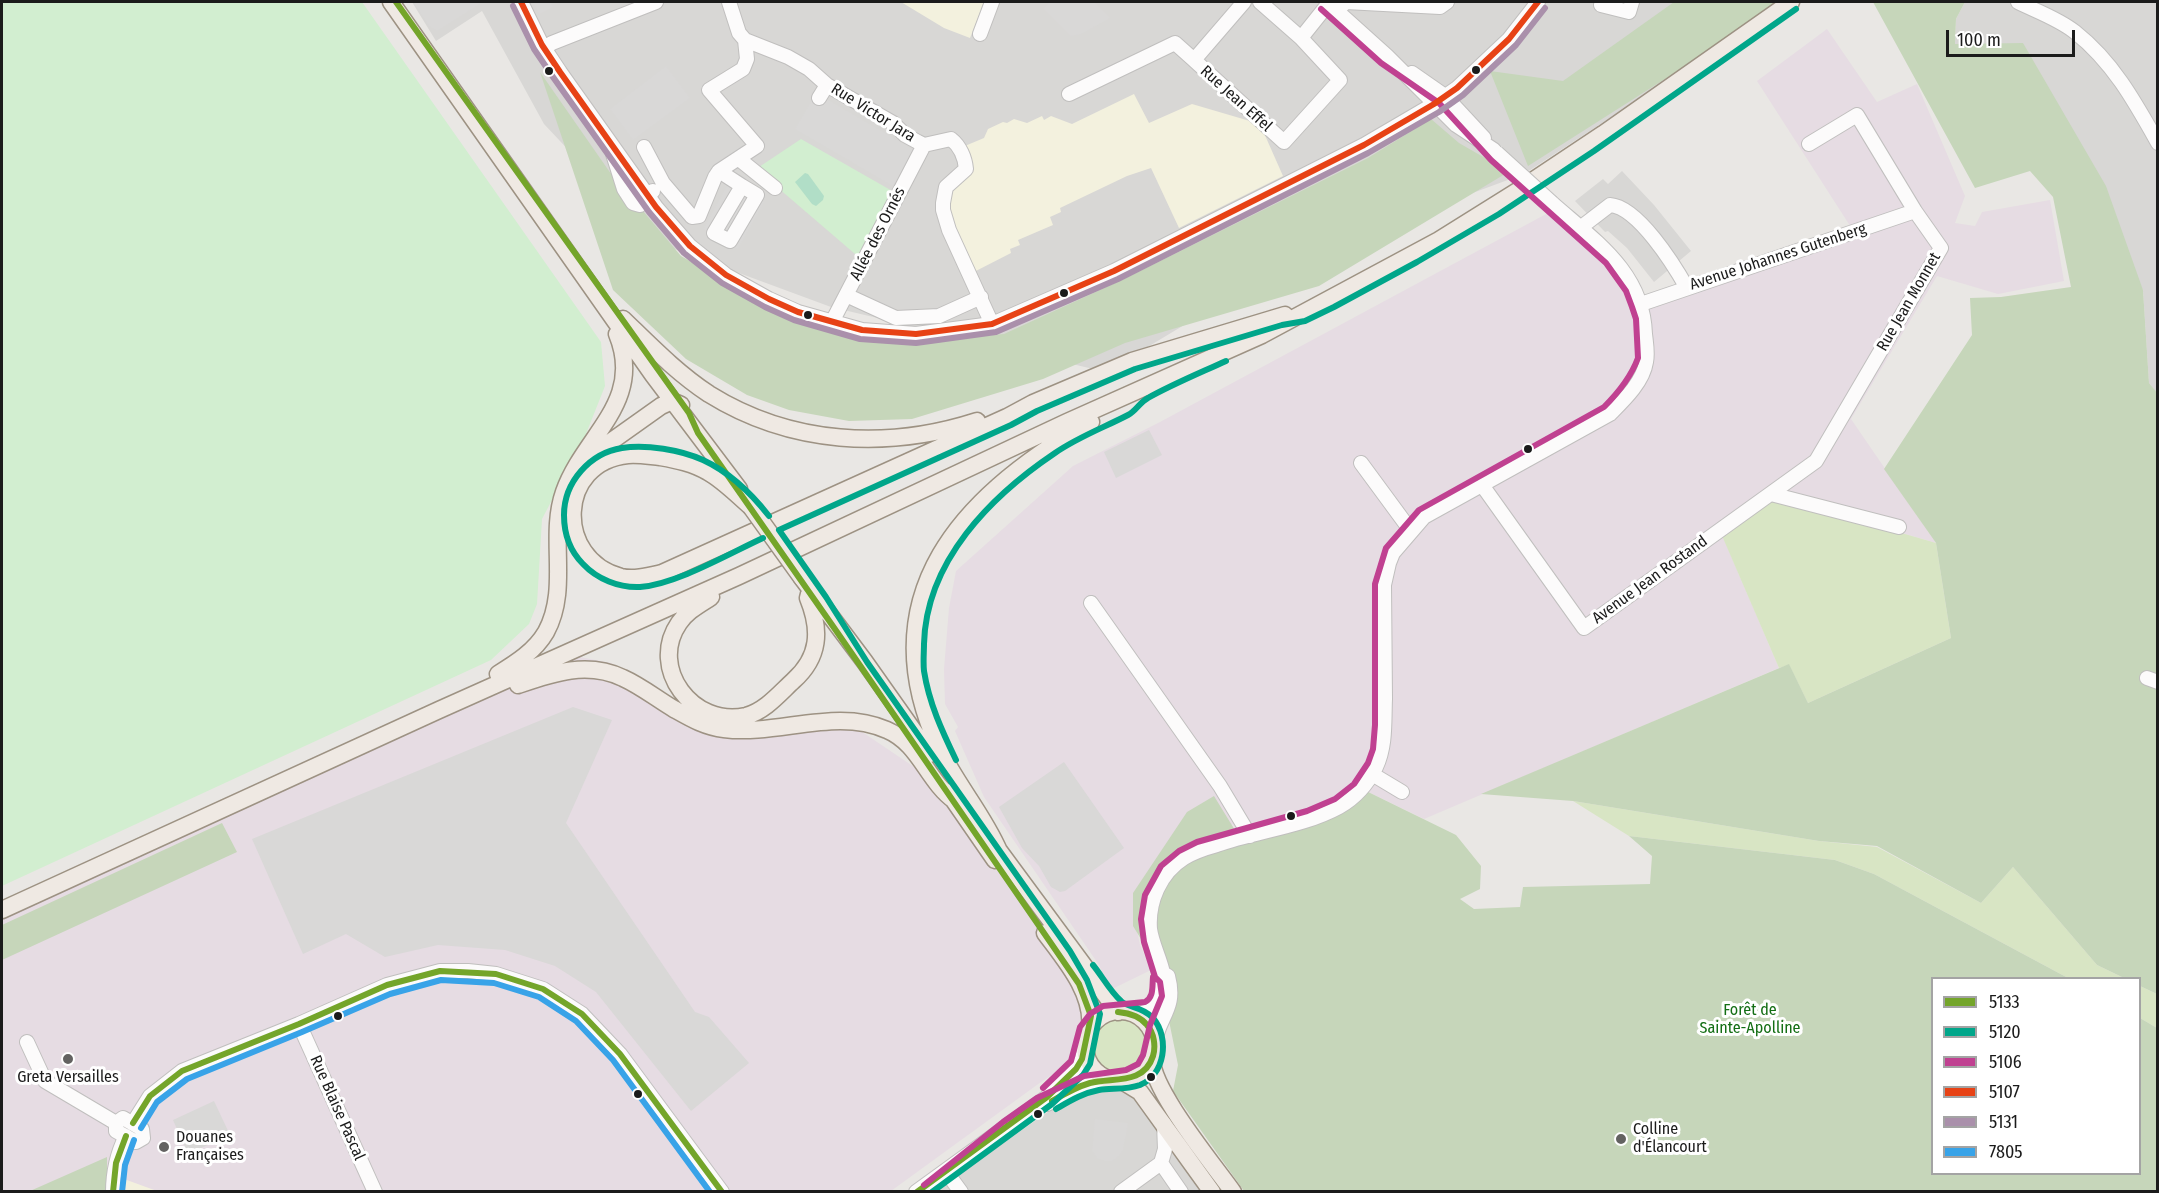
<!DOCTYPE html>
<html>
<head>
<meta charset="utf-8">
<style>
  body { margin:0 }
  #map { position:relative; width:2159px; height:1193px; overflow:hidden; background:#e9e7e4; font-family:"Fira Sans Condensed",sans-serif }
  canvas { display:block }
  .frame { position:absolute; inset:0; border:3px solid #1b1b1b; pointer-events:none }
  .legend { position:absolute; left:1931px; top:977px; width:210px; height:198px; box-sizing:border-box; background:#fff; border:2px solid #a4a4a4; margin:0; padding:8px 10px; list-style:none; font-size:18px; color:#1b1b1b }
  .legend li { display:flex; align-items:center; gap:12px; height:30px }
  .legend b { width:30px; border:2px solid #a4a4a4 }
  .scale { position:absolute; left:1946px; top:30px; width:129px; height:27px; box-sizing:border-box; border:3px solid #1b1b1b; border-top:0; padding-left:8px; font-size:18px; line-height:21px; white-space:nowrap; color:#1b1b1b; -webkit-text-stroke:4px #fff; paint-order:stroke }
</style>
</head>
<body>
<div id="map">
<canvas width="2159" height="1193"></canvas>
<div class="frame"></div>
<ul class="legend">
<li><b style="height:8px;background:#74a52a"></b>5133</li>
<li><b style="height:8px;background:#00a68a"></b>5120</li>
<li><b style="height:8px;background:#c04191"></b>5106</li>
<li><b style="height:8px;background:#e74215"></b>5107</li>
<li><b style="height:8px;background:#aa90ab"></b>5131</li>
<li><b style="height:8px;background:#38a3e8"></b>7805</li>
</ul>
<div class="scale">100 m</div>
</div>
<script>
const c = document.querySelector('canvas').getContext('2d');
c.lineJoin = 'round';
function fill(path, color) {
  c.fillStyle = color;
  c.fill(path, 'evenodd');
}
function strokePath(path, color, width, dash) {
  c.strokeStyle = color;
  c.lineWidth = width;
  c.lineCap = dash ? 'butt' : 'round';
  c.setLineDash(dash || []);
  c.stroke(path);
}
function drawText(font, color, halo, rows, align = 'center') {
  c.font = font + ' "Fira Sans Condensed",sans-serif';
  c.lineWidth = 6;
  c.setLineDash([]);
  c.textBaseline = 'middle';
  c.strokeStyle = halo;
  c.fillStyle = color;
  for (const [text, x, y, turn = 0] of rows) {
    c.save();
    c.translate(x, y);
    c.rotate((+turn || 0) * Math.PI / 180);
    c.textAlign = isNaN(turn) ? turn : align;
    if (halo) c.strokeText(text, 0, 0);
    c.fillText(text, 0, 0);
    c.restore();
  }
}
const residential = new Path2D(`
  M412 2H1787L1524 174 1294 259 1106 372 831 307 655 242 544 124 482 11 436 41Z
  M1965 2H2157V394L2149 383 2143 290 1955 44 1956 19Z
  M1622 171 1654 205 1691 251 1654 282 1627 248 1608 231 1605 232 1575 201 1603 179 1608 184Z
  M1126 1075 1216 1192H934L1076 1092Z`);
const industrial = new Path2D(`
  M1827 29 1877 102 1917 84 1965 196 1955 223 1975 226 1982 212 2050 200 2064 281 1998 294 1937 276 1851 419 1936 543 1771 495 1720 530 1779 668 1424 819 1360 788 1252 837 1241 840 1233 824 1224 830 1136 926 1140 945 1151 970 1110 990 1099 965 984 797 955 731 958 727 945 704 944 669 949 608 956 571 1073 466 1160 422 1548 213 1633 280 1645 301 1854 232 1757 81Z
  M548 651 611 663 668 698 726 724 843 719 929 777 1062 941 1092 1024 1069 1064 1041 1082 891 1191H2V903Z`);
const education = new Path2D(`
  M901 2H984L970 38 944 28Z
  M1134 94 1149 123 1192 104 1260 124 1283 176 1179 228 1151 168 1127 176 1060 208 1061 212 1050 217 1053 225 1018 240 1020 245 1010 249 1011 253 970 274 943 210 950 182 964 173 960 148 984 138 988 129 1003 122 1007 123 1014 119 1027 123 1042 116 1044 120 1051 116 1072 124Z
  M124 1179 157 1191H123Z`);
const grass = new Path2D(`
  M1771 495 1936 543 1951 638 1808 703 1789 665 1779 668 1720 531Z
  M1573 801 1819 841 1877 847 1981 903 2013 867 2097 965 2124 978H2068L1874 874 1835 860 1629 836Z
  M2140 986 2157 994V1028L2140 1018Z
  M1092 1045a29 29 0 1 1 58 0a29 29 0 1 1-58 0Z`);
const forest = new Path2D(`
  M1674 2H1786L1528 166 1490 71 1563 81Z
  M1873 2H1965L1956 19 1955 44 2023 43 2106 186 2143 290 2149 383 2158 394 2157 994 2140 986V978H2124L2097 965 2013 867 1981 903 1877 846 1819 841 1573 801 1481 794 1789 664 1808 703 1951 638 1936 543 1884 469 1972 335 1970 298 2001 297 2071 287 2053 197 2030 171 1975 188Z
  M540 72 609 171 681 256 769 306 827 331 895 344 1004 334 1124 279 1368 158 1431 119 1459 143 1492 162 1505 174 1319 286 1125 343 1043 379 912 419 849 421 789 410 747 395 686 359 613 290Z
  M1360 788 1456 835 1481 866 1480 889 1460 899 1474 909 1520 907 1523 887 1650 884 1652 856 1629 836 1835 860 1874 874 2068 978H1932V1174H2140V1018L2157 1028V1191H1244L1173 1091 1178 1065 1158 967 1133 926V893L1187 812 1214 796 1241 840 1252 837Z
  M222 823 237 852 2 960V925Z
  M107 1157V1191H30Z`);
const park = new Path2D(`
  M2 2H362L601 342 605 386 584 439 542 519 537 604 529 624 491 660 2 886Z
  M801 139 894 192 862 260 756 169Z`);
const pitch = new Path2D(`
  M805 173 808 174 824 196 823 200 816 206 812 204 795 182Z`);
const parking = new Path2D(`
  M413 2H483L437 31 429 26Z
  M533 2H551L553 7 539 14Z
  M1050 2H1094L1110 18 1081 34 1071 36 1043 8Z
  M666 66 690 98 633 140 610 109Z
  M816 93 914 150 893 186 795 129Z
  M729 182 764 202 738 249 703 229Z
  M1149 430 1162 455 1116 478 1104 452Z
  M573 707 612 720 566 823 695 1012 709 1017 749 1063 691 1111 596 992 555 966 505 950 438 945 385 957 346 934 303 954 252 839Z
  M1064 762 1124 848 1065 891 1060 892 1051 887 1039 866 1022 848 999 807Z
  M214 1101 230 1135 188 1154 173 1120Z
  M1095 1119 1128 1123 1123 1150 1119 1156 1112 1161H1105L1097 1158 1092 1151Z`);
const minor = new Path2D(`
  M521 2 542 45 560 72 656 207 690 246 726 275 769 299 798 312 862 330 916 334 992 324 1114 271 1364 145 1434 104 1457 88 1509 39 1538 2
  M729 2 739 33 745 40 788 57 809 69 827 85 893 123 905 135 918 142 924 145 951 139C960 146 965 158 966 169L946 187 943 203V210L949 230 992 324
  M1244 2 1194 60 1284 142 1340 80 1301 38
  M1260 2 1301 38 1329 3
  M1327 2 1387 56 1456 125 1494 150
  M2018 2C2036 11 2059 19 2075 32 2113 62 2135 102 2158 143
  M1601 5 1629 12 1632 2
  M1337 10 1346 2 1440 7 1447 2
  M980 34 992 2
  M544 48 552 43 656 2
  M1412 73 1445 96 1484 138
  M1069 94 1175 43 1194 60
  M819 98 827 85
  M644 147 663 183 692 217 699 216 715 177 719 171 757 146 709 90 743 69 747 59 745 40
  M613 154 624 189 633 203 640 205 653 191
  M739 159 775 188
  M719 171 742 186 714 233 730 241 757 195 742 186
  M1580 228 1610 205C1638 207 1674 265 1687 288
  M846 295 896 318 939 316 981 297
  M1641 304 1915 211
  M832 322 924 145
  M1361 463 1411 531
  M1482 485 1584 628 1816 461 1941 248 1915 211 1857 115 1809 144
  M1771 494 1899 527
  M1091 603 1220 786 1250 836
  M2147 678 2158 682
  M1372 774 1402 792
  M1133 1014C1163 1013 1159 996 1163 975
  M299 1024 375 1192
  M27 1042 45 1081 116 1123
  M1154 1046C1158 1016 1177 1010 1168 976L1163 973C1160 958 1152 944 1150 929 1148 902 1160 873 1184 858 1194 852 1206 848 1217 845 1257 831 1302 827 1339 807 1355 798 1368 783 1376 767 1386 746 1384 722 1385 699 1385 661 1384 623 1384 585L1389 563 1393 553 1424 517 1610 414C1624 400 1643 382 1646 362 1648 353 1646 343 1645 334 1643 272 1595 241 1552 203
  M1047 1104 1090 1083 1112 1080
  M123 1118 142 1129 143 1138 136 1142 116 1131V1123Z
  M133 1123 150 1096 182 1071 299 1024 387 985 440 971H468L496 974 543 989 582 1014 620 1054 722 1192
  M1161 1163 1181 1192
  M950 1177 961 1192
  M113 1192C113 1172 117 1154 126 1136
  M916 1192 1047 1097 1076 1069 1082 1059 1085 1044
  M1121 1192 1161 1163 1165 1149 1164 1124`);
const major = new Path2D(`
  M391 2 653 375 739 489
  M623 319C650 345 677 373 709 394 791 445 887 450 977 421
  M585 460 661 406 672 401 681 405
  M751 507C737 495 724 481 708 472 693 463 677 460 660 457 649 456 638 454 628 455 557 462 554 559 621 577 634 580 649 576 662 573L1007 417 1033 403 1132 361 1285 315
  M802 578 865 662 930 754
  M711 597C699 605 687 611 679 623 648 668 693 728 746 716 765 711 779 694 793 681 820 657 821 630 808 598L809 594
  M498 674C516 663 535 651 546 632 570 588 548 537 564 492 584 435 645 402 617 334
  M518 685C553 673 587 661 623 678 641 686 657 699 674 709 690 718 705 727 724 729 778 736 836 707 887 730 920 744 927 781 955 801
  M948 792 995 860
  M994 844 1118 1012
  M999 851C983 814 956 784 939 748 868 595 963 494 1091 422
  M2 910 439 710 739 576 1067 422 1262 335 1439 240 1519 190 1603 134 1791 2
  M1045 933C1065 960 1094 993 1090 1028
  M1085 1046a35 35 0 1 1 70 0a35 35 0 1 1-70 0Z
  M1152 1058C1150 1088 1214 1165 1233 1192
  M1122 1081 1140 1092 1212 1192`);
const minorBridge = new Path2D(`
  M1497 153 1552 203`);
const majorBridge = new Path2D(`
  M751 507 802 578`);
const bus1 = new Path2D(`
  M396 2 689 413 698 433 837 632 1079 984 1091 1016 1082 1059 1076 1069 1047 1097 917 1192
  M1052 1101C1064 1094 1076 1087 1090 1083 1113 1077 1144 1085 1153 1056 1156 1046 1154 1033 1147 1025 1140 1016 1129 1013 1118 1012
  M133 1123 150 1096 182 1071 299 1024 387 985 440 971 496 974 543 989 582 1014 620 1054 722 1192
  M113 1192 116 1163 126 1136`);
const bus2 = new Path2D(`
  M763 538C728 554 677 584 640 587 619 588 597 579 583 564 569 550 564 534 564 515 564 482 590 453 622 448 646 444 681 450 703 460 729 472 751 493 769 516
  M956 760C942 731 929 703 924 671 923 662 924 652 924 644 926 561 991 496 1055 453 1078 437 1103 428 1128 415 1136 411 1140 402 1148 398 1173 384 1200 373 1226 361
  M1056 1109C1070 1101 1083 1093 1099 1090 1112 1088 1126 1090 1140 1085 1165 1075 1170 1038 1153 1018 1142 1006 1128 1008 1121 1001 1110 991 1102 976 1093 965
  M932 1192 1052 1104 1083 1075 1090 1064 1100 1014 1087 980 1070 951 867 662 826 597 779 530 1011 425 1037 411 1135 369 1282 325 1305 321 1334 307 1417 262 1499 214 1594 151 1796 9`);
const bus3 = new Path2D(`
  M1043 1088 1071 1061 1080 1027 1090 1014 1103 1006 1145 1002C1154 997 1152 987 1153 977
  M924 1185 1003 1122 1037 1098 1084 1076 1126 1070 1138 1064 1143 1055 1150 1025 1162 996 1160 982 1155 977 1144 942 1141 919 1145 895 1161 866 1179 851 1197 842 1307 811 1335 799 1354 784 1368 763 1373 749 1375 725V584L1386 548 1419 510 1604 407C1619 392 1631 377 1638 358L1636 319 1632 307 1626 291 1606 263 1491 160 1439 103 1381 63 1321 9`);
const bus4 = new Path2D(`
  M521 2 542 45 560 72 656 207 690 246 726 275 769 299 798 312 862 330 916 334 992 324 1114 271 1364 145 1434 104 1457 88 1509 39 1538 2`);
const bus5 = new Path2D(`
  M513 6 534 49 553 77 649 212 684 253 722 283 765 307 794 320 860 339 916 343 996 332 1118 279 1368 153 1439 112 1463 95 1516 45 1545 8`);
const bus6 = new Path2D(`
  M141 1128 157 1102 187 1079 302 1032 390 994 441 980 494 983 539 997 576 1021 613 1060 710 1192
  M122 1192 125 1165 134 1140`);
const markers = [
  [1476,70,5,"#1b1b1b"],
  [549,71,5,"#1b1b1b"],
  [1064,293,5,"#1b1b1b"],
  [808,315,5,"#1b1b1b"],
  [1528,449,5,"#1b1b1b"],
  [1291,816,5,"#1b1b1b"],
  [338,1016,5,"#1b1b1b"],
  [68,1059,6,"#636261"],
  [1151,1077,5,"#1b1b1b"],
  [638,1094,5,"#1b1b1b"],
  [1038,1114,5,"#1b1b1b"],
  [1621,1139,6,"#636261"],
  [164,1147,6,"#636261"]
];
const streetNames = [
  ["Rue Jean Effel",1236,99,42],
  ["Rue Victor Jara",873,113,32],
  ["Allée des Ornés",878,234,-63],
  ["Avenue Johannes Gutenberg",1778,257,-18],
  ["Rue Jean Monnet",1909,302,-60],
  ["Avenue Jean Rostand",1650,580,-36],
  ["Rue Blaise Pascal",337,1108,66]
];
const parkNames = [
  ["Forêt de",1750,1011],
  ["Sainte-Apolline",1750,1029]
];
const poiNames = [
  ["Greta Versailles",68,1078,"center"],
  ["Colline",1633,1130],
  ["d'Élancourt",1633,1148],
  ["Douanes",176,1138],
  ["Françaises",176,1156]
];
fill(residential, '#d8d7d5');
fill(industrial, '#e6dce3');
fill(education, '#f3f1de');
fill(grass, '#d8e5c4');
fill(forest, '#c6d6ba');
fill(park, '#d2eed0');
fill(pitch, '#b1dec7');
fill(parking, '#d9d8d7');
strokePath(minor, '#c0bfbe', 16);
strokePath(major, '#9d9283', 19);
strokePath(minor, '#fcfbfb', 14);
strokePath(major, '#efe9e3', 16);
strokePath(minorBridge, '#c0bfbe', 16, []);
strokePath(majorBridge, '#9d9283', 19, []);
strokePath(minorBridge, '#fcfbfb', 14);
strokePath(majorBridge, '#efe9e3', 16);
strokePath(bus1, '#74a52a', 6);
strokePath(bus2, '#00a68a', 6);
strokePath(bus3, '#c04191', 6);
strokePath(bus4, '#e74215', 6);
strokePath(bus5, '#aa90ab', 6);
strokePath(bus6, '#38a3e8', 6);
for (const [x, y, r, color] of markers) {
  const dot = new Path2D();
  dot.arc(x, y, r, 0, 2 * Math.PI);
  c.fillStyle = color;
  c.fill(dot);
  strokePath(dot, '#fff', 2);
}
drawText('16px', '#1b1b1b', '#fff', streetNames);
drawText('16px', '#136e14', '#fff', parkNames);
drawText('16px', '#1b1b1b', '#fff', poiNames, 'left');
</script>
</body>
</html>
